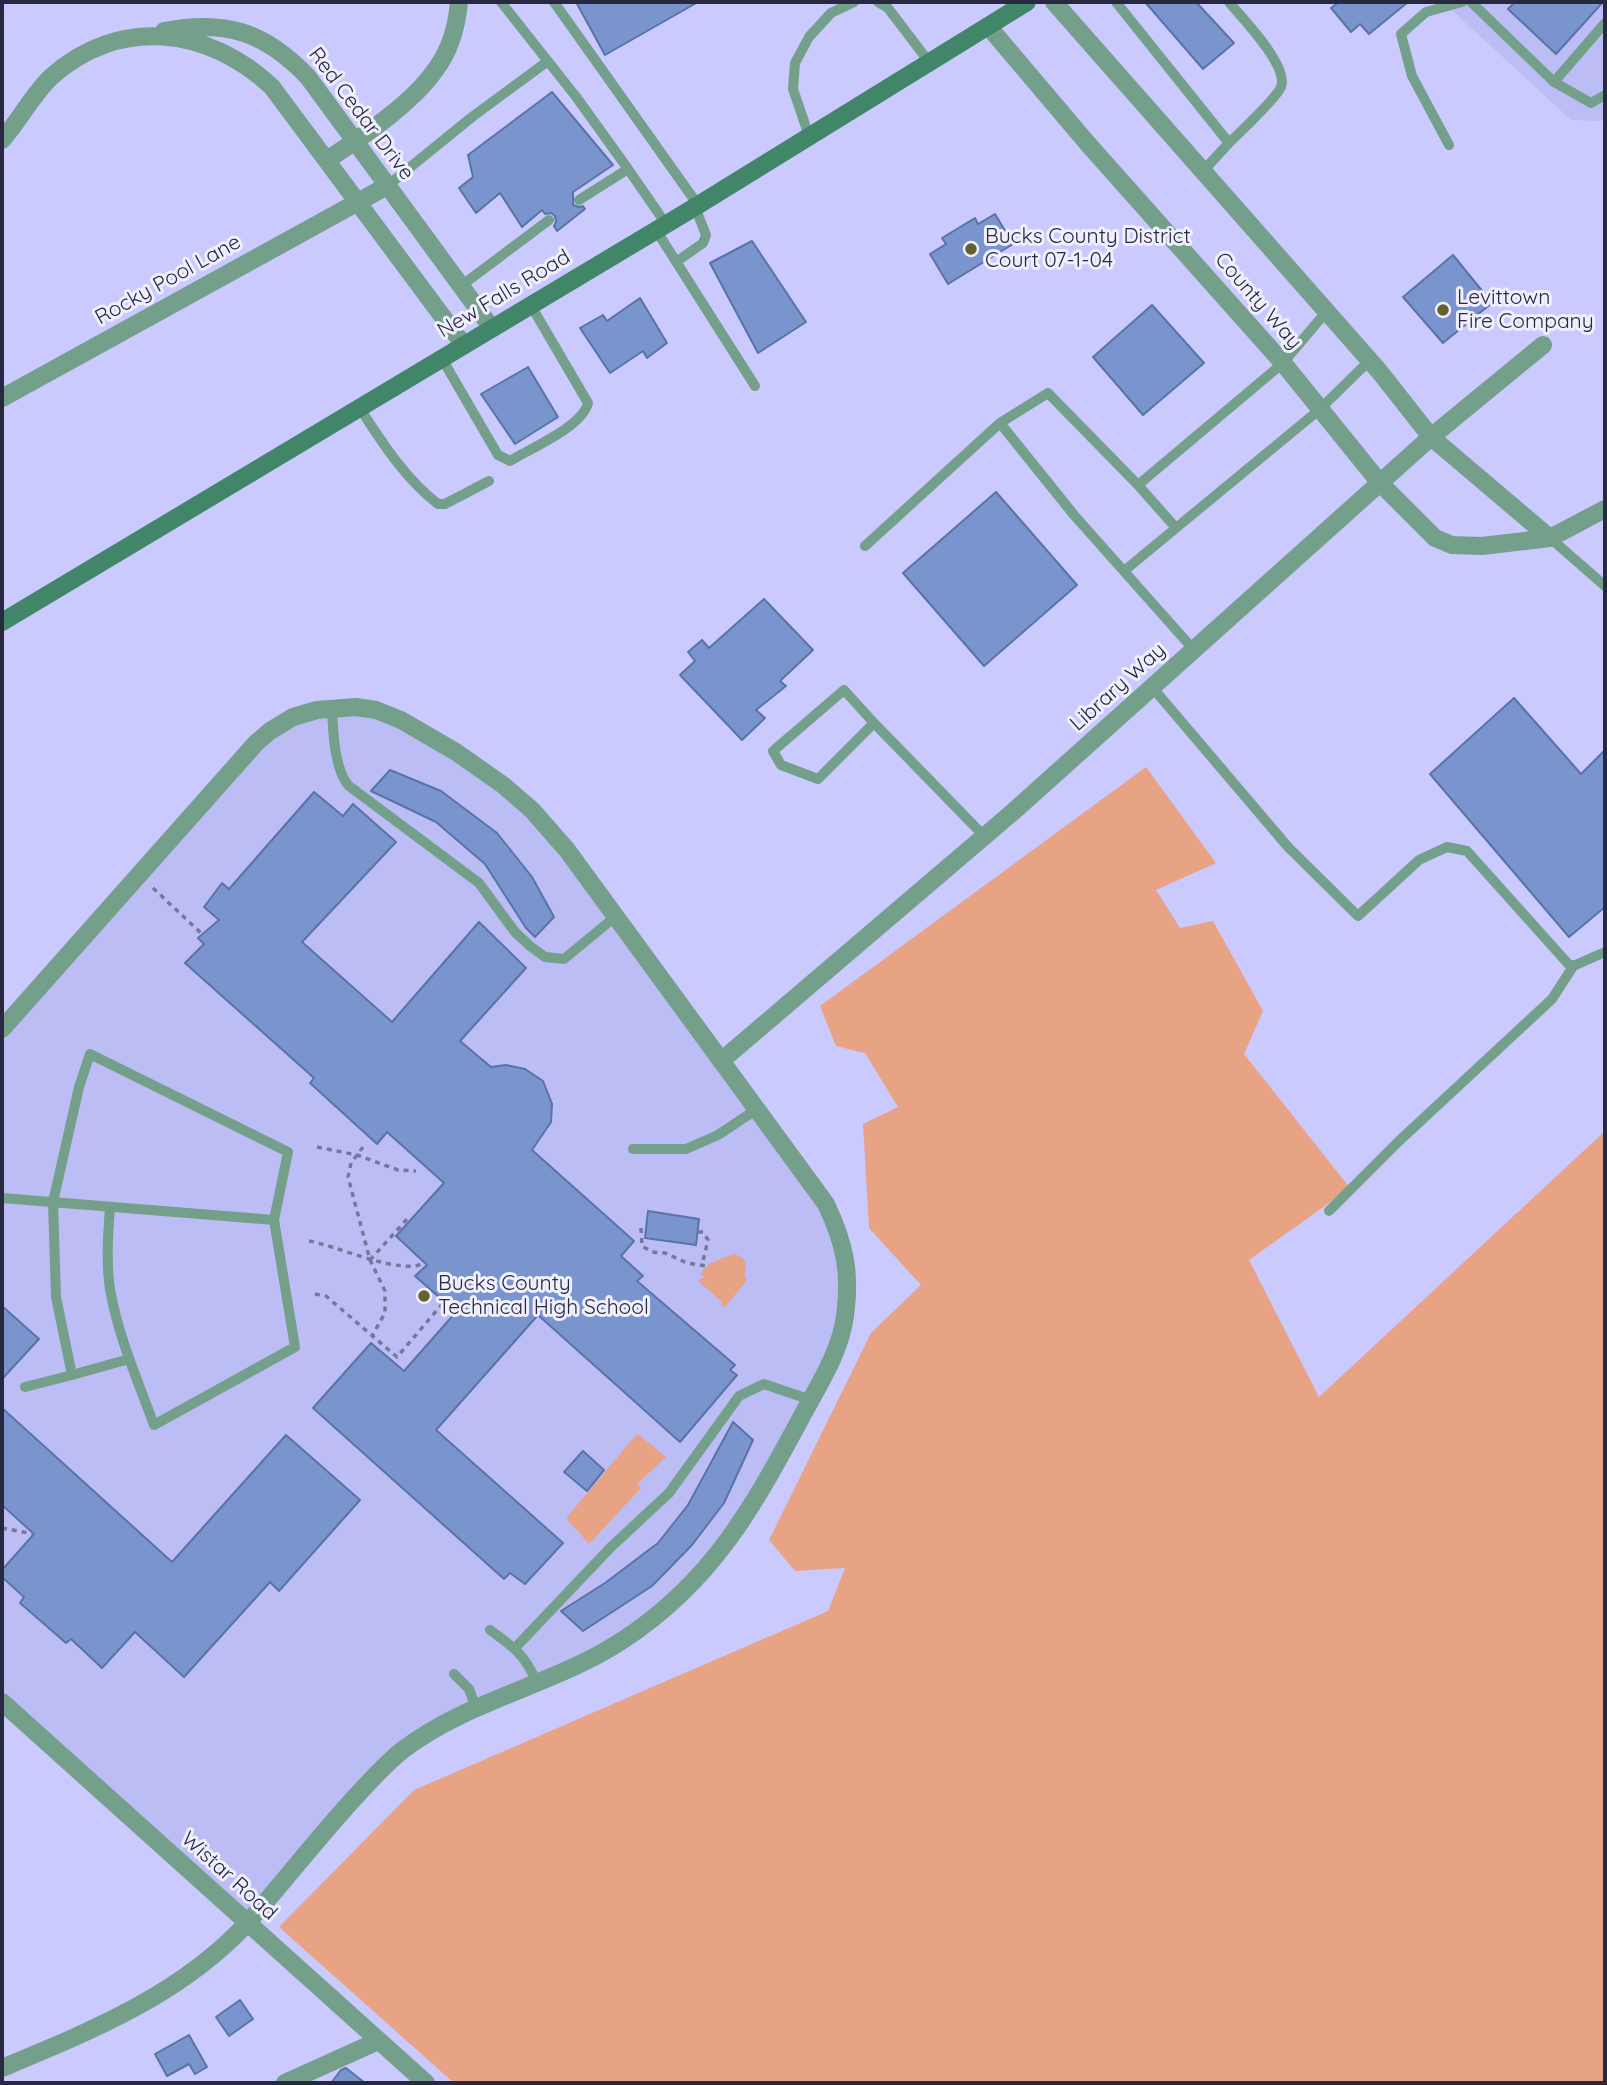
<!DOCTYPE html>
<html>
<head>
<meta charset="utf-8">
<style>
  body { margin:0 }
  #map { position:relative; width:1607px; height:2085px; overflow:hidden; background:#cacafe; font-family:Quicksand,sans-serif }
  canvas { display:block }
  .frame { position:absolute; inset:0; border:4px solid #292841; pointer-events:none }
</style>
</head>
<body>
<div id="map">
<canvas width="1607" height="2085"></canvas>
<div class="frame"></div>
</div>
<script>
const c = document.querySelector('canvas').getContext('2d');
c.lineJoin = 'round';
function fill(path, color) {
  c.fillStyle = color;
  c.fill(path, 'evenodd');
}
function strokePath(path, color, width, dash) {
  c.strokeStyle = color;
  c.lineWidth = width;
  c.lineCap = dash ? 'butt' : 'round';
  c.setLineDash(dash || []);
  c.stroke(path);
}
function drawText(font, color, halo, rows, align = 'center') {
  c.font = font + ' Quicksand,sans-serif';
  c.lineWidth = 6;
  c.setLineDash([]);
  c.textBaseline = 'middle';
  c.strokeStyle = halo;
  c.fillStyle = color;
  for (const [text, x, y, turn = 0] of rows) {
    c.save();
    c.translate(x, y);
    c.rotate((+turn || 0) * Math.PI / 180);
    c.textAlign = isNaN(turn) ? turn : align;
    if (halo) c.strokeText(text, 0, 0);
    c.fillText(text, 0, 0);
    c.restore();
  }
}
const built = new Path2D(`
  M1443 2H1605V119L1601 121 1571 120Z
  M376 710 532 810 838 1229 845 1318 741 1524 625 1639 403 1750 247 1923 2 1703V1029L130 886 293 717Z`);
const green = new Path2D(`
  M1146 767 1216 863 1156 890 1180 928 1213 921 1263 1011 1244 1054 1350 1188 1249 1260 1319 1397 1605 1131V2083H454L279 1927 414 1790 828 1611 845 1568 795 1571 769 1540 871 1333 921 1285 869 1228 863 1124 898 1107 865 1053 836 1046 820 1006Z
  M733 1254C745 1256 749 1265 744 1275L747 1280 725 1307 722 1306 721 1301 698 1281 704 1277 700 1274 709 1264Z
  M636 1435H639L666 1457 637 1484 641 1488 589 1544 567 1519V1517Z`);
const building = new Path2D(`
  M576 2H698L605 55Z
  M1145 2H1196L1234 43 1203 69Z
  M1339 2H1408L1369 34 1360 24 1351 32 1331 8Z
  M1515 2H1603L1556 54 1508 9Z
  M552 92 613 165 573 192V205L579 207 583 206 585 209 557 231 554 226 556 222 555 216 551 213 545 214 542 210 522 227 500 193 476 213 459 188 473 177 468 155Z
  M995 214 1013 244 948 284 930 254 946 244 942 238 975 218 978 224Z
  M752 241 806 322 758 353 710 263Z
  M1453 255 1492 303 1443 343 1403 297Z
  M640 298 667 343 647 358 643 351 610 373 580 328 603 315 607 321Z
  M1152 305 1204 363 1143 415 1093 357Z
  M528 367 558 417 515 444 481 394Z
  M996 492 1077 585 984 666 903 573Z
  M764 599 813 650 780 681 786 686 756 710 765 718 742 740 680 675 695 661 688 652 702 640 709 648Z
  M1514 698 1581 774 1605 750V907L1569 937 1430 774Z
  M390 770 441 791 497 833 532 877 554 917 535 937 526 928 485 864 436 822 371 791Z
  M314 792 343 816 353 804 396 842 302 942 392 1022 479 922 526 968 460 1041 491 1067 506 1065 525 1069 543 1081 552 1104 551 1122 532 1150 634 1241 621 1256 643 1276 637 1281 735 1365 730 1370 737 1375 680 1442 538 1315 436 1430 563 1543 525 1584 510 1573 504 1579 313 1408 371 1343 404 1371 456 1312 415 1276 427 1265 396 1236 444 1183 387 1132 377 1144 310 1083 314 1078 185 963 204 944 198 938 219 920 204 907 222 883 229 889Z
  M648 1211 699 1219 696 1245 645 1238Z
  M2 1306 39 1339 2 1379Z
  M2 1408 172 1562 286 1435 360 1500 279 1591 270 1582 184 1677 135 1632 102 1668 71 1639 66 1643 20 1603 24 1597 2 1577V1570L34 1534 2 1505Z
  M733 1422 753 1440 724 1503 692 1545 652 1586 583 1631 561 1611 605 1583 658 1543 688 1505Z
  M583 1451 604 1470 587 1491 564 1472Z
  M240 2000 253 2019 229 2036 216 2017Z
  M189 2035 207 2067 195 2074 189 2064 167 2076 155 2054Z
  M346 2068 365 2083H331L341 2070Z`);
const path = new Path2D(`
  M153 888 203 935
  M317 1147 357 1155 398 1170 416 1171
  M363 1147 351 1163 348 1177 370 1260 385 1291V1313L372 1336
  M641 1228 642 1246 652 1252 665 1253 687 1263 707 1266
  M698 1232H703L708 1240 702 1265
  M309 1241C332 1244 406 1278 424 1262
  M370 1260 408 1218
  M315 1294 326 1296 397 1357 444 1302
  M2 1528 34 1534`);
const lane = new Path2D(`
  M501 2 577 98 628 169
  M554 2 698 205
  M878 2 888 8 929 62
  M1116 2 1229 143C1241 131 1275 100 1281 87 1289 66 1243 19 1229 2
  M1471 2 1554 82 1591 103 1605 95
  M1554 82 1605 23
  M809 136 793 89 795 63 809 37 831 13 854 2
  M1449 145 1412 76 1401 34 1426 12 1462 2
  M1202 172 1229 143
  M387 186 472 117 548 61
  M579 200 628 169 666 224
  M656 230 755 386
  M676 262 703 243 706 235 695 207
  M461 286 549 220
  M1326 312 1283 363 1138 485 1176 528 1319 410 1369 361
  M441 357 498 455 510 461C531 448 582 427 588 403L530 304
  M359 407C382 442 405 479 438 504H445L489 481
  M1000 423 1048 393 1138 485
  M1550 538 1605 586
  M865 546 1000 423 1074 515 1194 650
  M1124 571 1176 528
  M1152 687 1288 847 1358 916 1419 860 1447 847 1467 851 1571 967 1605 952
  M332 708C333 730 334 769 349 786L479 883 515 932 530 946 545 957 564 959 615 917
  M874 723 844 690 773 751 781 765 818 779 874 723 984 836
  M633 1149H686L718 1135 757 1109
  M2 1198 274 1220
  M110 1207C108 1234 106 1263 110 1289 118 1336 138 1381 154 1425L295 1347 274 1220 288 1152 90 1054 79 1087 53 1202 56 1297 72 1375 129 1359
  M1329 1211 1399 1141 1552 999 1574 965
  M25 1387 72 1375
  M490 1630C512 1646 526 1655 536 1682
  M515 1648 610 1548 669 1493 739 1396 764 1384 811 1400
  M454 1674 469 1689 476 1708`);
const street = new Path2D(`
  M1054 2 1379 371 1431 437 1550 538
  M988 26 1088 144 1283 363 1380 483 1435 538 1452 545 1482 546 1550 538 1605 509
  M164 31C226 19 265 32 308 77L491 327
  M2 140C19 121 33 94 51 77 118 16 209 27 272 87L463 344
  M327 160C363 136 412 104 436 69 450 50 457 25 459 2
  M2 398 387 186
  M2 1029 256 743 270 731 293 717 317 710 356 707 376 710 401 720 456 752 503 785 532 810 567 850 826 1204C845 1244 851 1273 845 1316 840 1353 819 1384 802 1416 753 1507 713 1581 623 1640 555 1685 470 1699 404 1749 387 1762 373 1778 358 1794 320 1835 286 1879 249 1921 183 1994 91 2031 2 2068
  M721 1061 1014 811 1431 437 1543 345
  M2 1702 426 2083
  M285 2083 378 2041`);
const secondary = new Path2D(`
  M2 622 695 207 1027 2`);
const markers = [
  [971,249,7,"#65602d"],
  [1443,310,7,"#65602d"],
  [424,1296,7,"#65602d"]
];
const streetNames = [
  ["Red Cedar Drive",361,114,53],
  ["Rocky Pool Lane",168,280,-29],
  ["New Falls Road",504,294,-31],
  ["County Way",1258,301,49],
  ["Library Way",1118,687,-42],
  ["Wistar Road",229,1876,42]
];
const poiNames = [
  ["Bucks County District",985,237],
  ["Court 07-1-04",985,261],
  ["Levittown",1457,298],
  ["Fire Company",1457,322],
  ["Bucks County",438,1284],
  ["Technical High School",438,1308]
];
fill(built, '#bdbdf5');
fill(green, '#e8a284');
fill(building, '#7a95cd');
strokePath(building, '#5973a9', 2);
strokePath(path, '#77769c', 3.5, [5, 5]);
strokePath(lane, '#749f8b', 10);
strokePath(street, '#749f8b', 18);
strokePath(secondary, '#418669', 18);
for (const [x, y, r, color] of markers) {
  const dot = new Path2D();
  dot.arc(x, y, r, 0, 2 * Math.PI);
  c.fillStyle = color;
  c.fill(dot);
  strokePath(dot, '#efeffd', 2.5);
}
drawText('21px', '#292841', '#efeffd', streetNames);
drawText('21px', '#292841', '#efeffd', poiNames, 'left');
</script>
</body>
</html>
